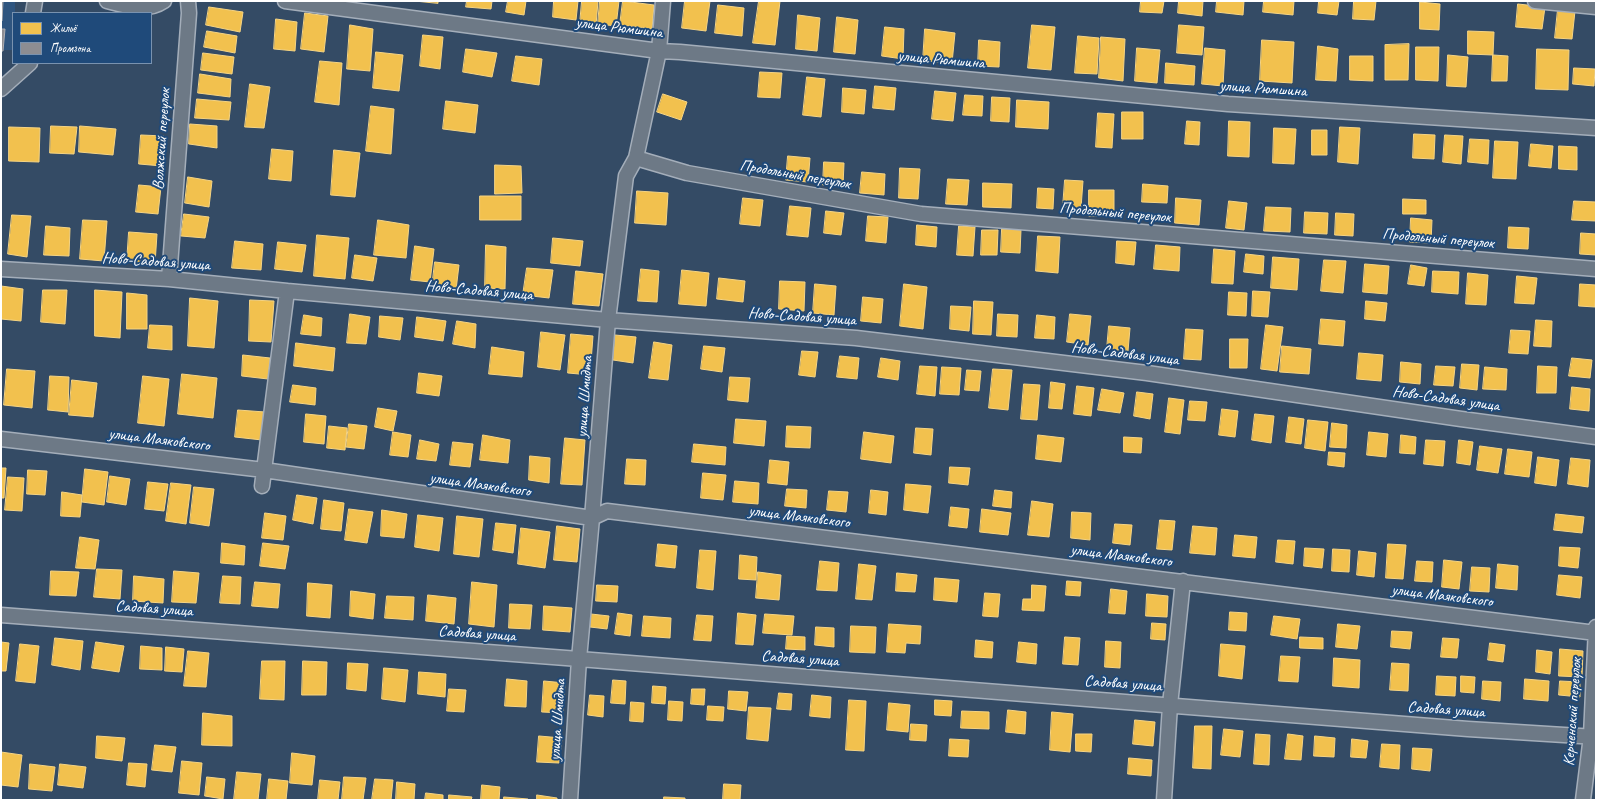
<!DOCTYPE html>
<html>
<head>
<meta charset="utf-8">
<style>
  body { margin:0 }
  #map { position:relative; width:1597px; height:801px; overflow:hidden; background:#344b65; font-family:Caveat,sans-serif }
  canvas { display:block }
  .frame { position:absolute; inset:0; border:2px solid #fff; pointer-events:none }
  .legend { position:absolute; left:12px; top:12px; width:140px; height:52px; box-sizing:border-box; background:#1f4a7a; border:1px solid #7992af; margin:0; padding:5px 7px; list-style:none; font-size:12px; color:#fff }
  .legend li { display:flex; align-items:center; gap:8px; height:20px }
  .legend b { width:20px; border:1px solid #7992af }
</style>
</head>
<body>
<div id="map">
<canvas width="1597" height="801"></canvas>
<div class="frame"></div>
<ul class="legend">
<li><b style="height:11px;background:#f2c14e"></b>Жильё</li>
<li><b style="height:11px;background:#8d8d92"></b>Промзона</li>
</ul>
</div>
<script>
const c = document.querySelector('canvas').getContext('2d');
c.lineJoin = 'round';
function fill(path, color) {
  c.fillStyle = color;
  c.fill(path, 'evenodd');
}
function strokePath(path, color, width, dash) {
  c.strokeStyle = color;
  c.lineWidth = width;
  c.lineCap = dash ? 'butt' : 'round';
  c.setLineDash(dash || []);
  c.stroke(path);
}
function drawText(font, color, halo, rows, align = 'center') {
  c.font = font + ' Caveat,sans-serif';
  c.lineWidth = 4;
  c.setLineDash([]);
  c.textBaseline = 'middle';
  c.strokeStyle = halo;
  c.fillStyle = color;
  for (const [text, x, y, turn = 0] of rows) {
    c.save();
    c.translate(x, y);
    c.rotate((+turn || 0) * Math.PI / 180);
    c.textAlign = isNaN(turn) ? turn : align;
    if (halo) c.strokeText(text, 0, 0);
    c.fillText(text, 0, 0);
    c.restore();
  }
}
const built = new Path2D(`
  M1 1H15V13H13V50H1Z`);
const homes = new Path2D(`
  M415 1H438V3Z
  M467 1H492L491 9 466 7Z
  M508 1H526L524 15 506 12Z
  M554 1H578L576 20 553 17Z
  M582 1H598L596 25 580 24Z
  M600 1H619L616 26 598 24Z
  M623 1 654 5 652 29 620 25Z
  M685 1H710L706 31 682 28Z
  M759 1H780L775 45 753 43Z
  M1141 1H1164L1162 13 1140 12Z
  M1179 1H1203L1202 16 1178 13Z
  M1217 1H1244L1243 15 1216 12Z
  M1264 1H1294L1293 15 1263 12Z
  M1319 1H1339L1337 15 1318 13Z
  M1354 1H1376L1374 20 1353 19Z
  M1420 2 1440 4 1439 30 1420 29Z
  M1518 4 1545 7 1542 29 1516 27Z
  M718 5 744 8 742 36 715 33Z
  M209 7 243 12 240 32 206 25Z
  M1558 9 1575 11 1572 39 1555 38Z
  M305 13 328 16 324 52 301 49Z
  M798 15 820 18 817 51 796 49Z
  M837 17 858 20 855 54 834 52Z
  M276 19 297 22 295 51 274 49Z
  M350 25 373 29 370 71 347 69Z
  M1032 25 1055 27 1051 70 1028 68Z
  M1179 25 1204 27 1202 55 1177 53Z
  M885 27 904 29 903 59 882 56Z
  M925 29 955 33 952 63 923 61Z
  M207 31 237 36 235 53 204 47Z
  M1468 31 1494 32 1493 55 1468 54Z
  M423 35 443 37 440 69 420 66Z
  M1078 36 1099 38 1097 74 1075 73Z
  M1101 37 1125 39 1123 81 1099 78Z
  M979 40 1000 42 999 67 978 66Z
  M1262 40 1294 42 1292 83 1260 81Z
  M1409 44 1408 80H1385V45Z
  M1318 46 1338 49 1336 81 1316 80Z
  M1416 47H1439L1438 81 1416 80Z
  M1137 48 1160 50 1157 83 1135 81Z
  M1205 48 1225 50 1223 86 1202 84Z
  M466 49 497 53 492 77 463 72Z
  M1537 49 1569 50 1568 90 1536 89Z
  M376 52 403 55 399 91 373 88Z
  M203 53 234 57 232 74 201 70Z
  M1448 55 1468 57 1466 87 1447 86Z
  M1493 55 1508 56 1507 81H1492Z
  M516 56 542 59 539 85 512 81Z
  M1350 56H1373V81L1350 80Z
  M320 61 342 63 339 105 315 102Z
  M1166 63 1195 66 1194 85 1165 83Z
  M1574 68 1595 69 1594 86 1573 84Z
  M760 72 782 73 780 98 758 97Z
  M200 74 231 79 230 97 198 93Z
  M807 77 825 79 821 117 803 115Z
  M250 84 270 87 264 128 245 127Z
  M875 86 896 88 894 110 873 108Z
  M843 88 866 90 864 114 842 112Z
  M935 91 956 93 953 121 932 119Z
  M663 94 687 102 681 120 657 112Z
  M965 95 983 96 982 116 963 115Z
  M992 97 1010 98 1009 122 991 121Z
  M197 99 231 102 229 120 195 118Z
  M1017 100 1049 102 1048 129 1016 127Z
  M446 101 478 105 475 133 443 129Z
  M371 106 394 109 391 154 366 151Z
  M1122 112H1143V139H1122Z
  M1098 113 1114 114 1112 148 1096 147Z
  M1187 121 1200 122 1199 145 1185 144Z
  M1229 121 1250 122 1249 157 1228 156Z
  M190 124 217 126V148L189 144Z
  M51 126 77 127 74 154 50 153Z
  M80 126 116 129 113 155 79 152Z
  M9 127 40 128 39 162 9 161Z
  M1340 127 1360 128 1358 164 1338 162Z
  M1274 128 1296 129 1294 164 1273 163Z
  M1312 130H1327V155H1312Z
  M1414 134 1435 135 1434 159 1413 158Z
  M141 135 164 136 162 166 139 164Z
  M1445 135 1463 136 1461 164 1443 162Z
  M1470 139 1489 140 1488 164 1468 162Z
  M1495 141 1518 142 1516 179 1493 178Z
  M1531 144 1553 146 1551 168 1529 166Z
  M1559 146 1577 147V170L1559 169Z
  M272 149 293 151 291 181 269 179Z
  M334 150 360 153 355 197 331 195Z
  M788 156 810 158 808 182 786 180Z
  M824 162 844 163 843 186 823 185Z
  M495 165 521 166 522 193 495 194Z
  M900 168 920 169 918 199 899 198Z
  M862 172 885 174 884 195 860 193Z
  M188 177 212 181 209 207 185 203Z
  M948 179 969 180 967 205 946 204Z
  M1065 180 1083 181 1081 208 1063 207Z
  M983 183 1012 184 1011 208 983 207Z
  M1143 184 1168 186 1167 203 1142 202Z
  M139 185 161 187 158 214 136 212Z
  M1038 188 1054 189 1053 209 1037 208Z
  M1089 190H1114V216H1089Z
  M637 191 668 193 666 225 635 223Z
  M480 196H521V220H480Z
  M743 198 763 200 760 226 740 224Z
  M1176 198 1201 200 1199 225 1175 223Z
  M1403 199 1426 200V214H1403Z
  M1229 201 1247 203 1244 230 1226 228Z
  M1574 201 1596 202V221L1572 220Z
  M790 206 811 208 808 237 787 235Z
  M1266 207 1291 208 1290 232 1264 231Z
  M826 211 844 213 841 235 824 233Z
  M1305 212 1328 213 1327 234 1304 233Z
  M1336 213 1354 214 1353 236 1335 235Z
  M184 214 209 217 205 238 181 236Z
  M12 215 31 216 27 257 8 254Z
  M868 216 888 217 886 243 866 241Z
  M1411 218 1432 220 1431 243 1410 242Z
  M83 220 107 221 104 261 80 259Z
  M378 220 409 225 406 258 374 255Z
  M917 225 937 227 936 247 916 245Z
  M46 226 70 228 69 256 44 255Z
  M959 226 975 227 973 256 957 255Z
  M1509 227 1529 228 1528 249 1508 248Z
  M1002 229 1021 230 1020 253 1001 252Z
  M982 230H998L997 255H981Z
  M129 232 157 234 155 264 127 262Z
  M1581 233 1596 234V255L1580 254Z
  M317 235 349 238 345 279 314 276Z
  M1038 236 1060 237 1058 273 1036 271Z
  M553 238 583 241 580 266 551 263Z
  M235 241 263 244 261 270 232 268Z
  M1117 241 1136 242 1134 265 1116 263Z
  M278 242 306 245 302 272 275 269Z
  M486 245 506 247 505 289 485 288Z
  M1156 245 1180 247 1179 271 1154 269Z
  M415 246 434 249 430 282 411 280Z
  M1214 249 1235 251 1233 284 1212 283Z
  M1246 254 1264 256 1263 274 1244 272Z
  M355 255 377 258 373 281 352 278Z
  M1273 257 1299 259 1297 290 1271 288Z
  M1324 260 1346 261 1343 293 1321 291Z
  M435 262 459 265 456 290 432 288Z
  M1365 264 1389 266 1387 294 1363 292Z
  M1411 265 1427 268 1424 286 1408 284Z
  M527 268 553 270 549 298 523 295Z
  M641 269 659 271 657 302 638 301Z
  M682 270 709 273 706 306 679 304Z
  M576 271 603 274 599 306 573 304Z
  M1433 271 1459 272 1458 294 1432 292Z
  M1468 273 1488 275 1486 305 1466 304Z
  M1517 276 1537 278 1534 304 1515 303Z
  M719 278 745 281 743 302 717 299Z
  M780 281 805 282 804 311 779 309Z
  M815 284 836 286 834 315 813 313Z
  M904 284 927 287 923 329 900 326Z
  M1580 284 1596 285 1595 307 1579 306Z
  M1 286 23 289 21 321 1 319Z
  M43 290H67L65 324 41 322Z
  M95 290 122 292 120 338 95 336Z
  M1253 291 1270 292 1268 317 1252 316Z
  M1229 292 1247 293 1246 316 1228 315Z
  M127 293 147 295V329H127Z
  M863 297 883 299 881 323 861 321Z
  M190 298 218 301 214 348 188 346Z
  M250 300 274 301 271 342 249 341Z
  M974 301 993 302 991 335 973 334Z
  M1366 301 1387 303 1385 321 1365 319Z
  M951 306 971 307 969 331 950 329Z
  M350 314 370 317 366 344 347 343Z
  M998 314 1018 315 1017 337 997 336Z
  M1070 314 1091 316 1088 345 1067 342Z
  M304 315 322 318 321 336 301 334Z
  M1037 315 1055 317 1054 339 1035 338Z
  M380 316 403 318 400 340 379 337Z
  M417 317 446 321 443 341 415 337Z
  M1321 319 1345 321 1343 346 1319 344Z
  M1536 320 1552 321 1551 347 1534 346Z
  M457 321 476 324 475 348 453 344Z
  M150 325 172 326V350L148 348Z
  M1266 325 1283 327 1277 371 1261 369Z
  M1109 326 1130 328 1128 351 1107 349Z
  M1186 329 1203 330 1201 360 1184 359Z
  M1511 330 1530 331 1528 354 1509 353Z
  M541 332 565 335 560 370 538 367Z
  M571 334 593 336 590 375 568 373Z
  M615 335 636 337 633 363 613 360Z
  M1230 339H1248L1247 368H1230Z
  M654 342 672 345 668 380 649 378Z
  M296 343 335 348 333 371 294 366Z
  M704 346 725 348 722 372 701 369Z
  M1282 346 1311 349 1309 374 1280 372Z
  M492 347 524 352 522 377 489 374Z
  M802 351 818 352 815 377 799 375Z
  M1359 353 1383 355 1381 381 1357 379Z
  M243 355 270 358 268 379 242 376Z
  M840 356 859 358 857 379 837 377Z
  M881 358 900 361 898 380 878 377Z
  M1572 358 1592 360 1590 378 1569 376Z
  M1401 362 1421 364 1420 384 1400 382Z
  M1462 364 1479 365 1477 390 1460 388Z
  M920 366 937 367 935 396 917 394Z
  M1436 366 1455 367 1453 386 1434 385Z
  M1538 366 1557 367 1556 393H1537Z
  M942 367 961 368 959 395 940 394Z
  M1485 367 1507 369 1506 390 1483 389Z
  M7 369 35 371 32 408 4 405Z
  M993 369 1012 370 1008 410 989 408Z
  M967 370 981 371 979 391 965 390Z
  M419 373 442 376 439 396 417 393Z
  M182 374 217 378 213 418 178 414Z
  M50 376 69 377 68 412 48 410Z
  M143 376 169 379 164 426 138 423Z
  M730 377 750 378 748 402 728 400Z
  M72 380 97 383 93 417 69 415Z
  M1051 382 1065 384 1062 409 1049 408Z
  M1024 384 1040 385 1037 420 1021 419Z
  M293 385 316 388 315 405 290 402Z
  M1077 386 1094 388 1091 416 1074 414Z
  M1572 387 1590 389 1589 411 1570 409Z
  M1102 389 1124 393 1120 413 1098 410Z
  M1137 392 1153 394 1150 419 1134 416Z
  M1169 398 1184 400 1180 434 1165 432Z
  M1190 401 1207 402 1205 421 1188 420Z
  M378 408 397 411 393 431 375 427Z
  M1222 409 1238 411 1235 437 1219 435Z
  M238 410 265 412 262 440 235 437Z
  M306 414 326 416 324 444 304 442Z
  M1255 414 1274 416 1271 443 1252 440Z
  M1289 417 1304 419 1301 444 1286 442Z
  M736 419 766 421 764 446 734 443Z
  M1308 420 1328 422 1325 451 1305 448Z
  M1332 423 1347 425 1346 448 1330 447Z
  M349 424 367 426 364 449 346 447Z
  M329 426 347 428 345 450 327 448Z
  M787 426 811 427 810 448 786 447Z
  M916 428 933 429 931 455 914 453Z
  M393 432 411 435 408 457 390 455Z
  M864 432 894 436 891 463 861 459Z
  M1369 432 1388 434 1386 457 1367 455Z
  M483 435 510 440 508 463 480 460Z
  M1038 435 1064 438 1061 462 1036 459Z
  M1401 435 1416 437 1415 454 1400 453Z
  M1124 437 1142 438 1141 453 1124 452Z
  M565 438 585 440 582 485 561 484Z
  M420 440 439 444 436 461 417 459Z
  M1426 440 1445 441 1443 466 1424 464Z
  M1459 440 1473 442 1470 465 1457 463Z
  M453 442 473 444 470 467 450 465Z
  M694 444 726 447 725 465 692 462Z
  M1480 446 1502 449 1498 473 1477 470Z
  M1508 449 1532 452 1529 477 1505 474Z
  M1329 452 1345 453 1344 467 1328 465Z
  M530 456 550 458 549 483 529 480Z
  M1538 457 1559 460 1556 486 1535 483Z
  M1571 458 1590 460 1588 487 1568 484Z
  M627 459 646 460 645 485 625 484Z
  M770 460 789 462 787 485 768 483Z
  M950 467 970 468 968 485 949 483Z
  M1 468H6L4 498H1Z
  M85 469 108 472 104 505 82 502Z
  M28 470 47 471 45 495 27 494Z
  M703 473 726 475 723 500 701 498Z
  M110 476 130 479 126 505 107 502Z
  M8 477 24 478 22 511 5 510Z
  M735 481 759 483 758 504 733 502Z
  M148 482 168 484 164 511 145 509Z
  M171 483 191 485 186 524 166 521Z
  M906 484 931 486 928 513 904 510Z
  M194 487 214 489 209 526 190 523Z
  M787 489 807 490 806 508 785 506Z
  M871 490 888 492 886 515 869 513Z
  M995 490 1012 492 1011 508 993 506Z
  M829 491 848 492 846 512 827 510Z
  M62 492 82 495 80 517 61 516Z
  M297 495 317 498 313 524 293 520Z
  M324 500 344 503 341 531 321 529Z
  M1032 501 1053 504 1049 537 1028 535Z
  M951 507 969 509 967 528 949 526Z
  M349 509 373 512 367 543 345 540Z
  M982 509 1011 513 1008 535 980 532Z
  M382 510 407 514 404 538 381 536Z
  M1072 512 1091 513 1090 540 1071 538Z
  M265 513 286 516 283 540 262 538Z
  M1556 514 1584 517 1582 533 1554 530Z
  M418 515 443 518 439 551 415 547Z
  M457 516 483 519 479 557 454 554Z
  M1160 520 1175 521 1172 550 1157 549Z
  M496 523 516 525 513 553 493 550Z
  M1115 524 1132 525 1130 545 1113 543Z
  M557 526 580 529 577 562 554 560Z
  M1193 526 1217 528 1215 555 1190 553Z
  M521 528 550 532 545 568 518 564Z
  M1235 535 1257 537 1255 558 1233 556Z
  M80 537 99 540 95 569 76 568Z
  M1278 540 1295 541 1293 564 1276 562Z
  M222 543 245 546 244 565 221 563Z
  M263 543 289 546 285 569 260 566Z
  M658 544 677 546 675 568 656 566Z
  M1388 544 1406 545 1403 579 1386 578Z
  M1560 547 1580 548 1578 568 1559 566Z
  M1305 548 1324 549 1322 568 1304 566Z
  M1333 549 1350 550 1349 572 1332 571Z
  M700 550 716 551 713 590 697 588Z
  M1359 551 1376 553 1374 577 1357 575Z
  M740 555 757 557 756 580 739 579Z
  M1444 560 1462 562 1459 589 1442 587Z
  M820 561 839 563 837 591 817 590Z
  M1417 561 1433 562 1432 582 1415 581Z
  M859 564 876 566 872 600 856 599Z
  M1498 564 1518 566 1517 590 1496 588Z
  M1472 567 1490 568 1489 592 1470 591Z
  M97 569 122 570 120 599 94 597Z
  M51 571 79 572 76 596 50 595Z
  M174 571 199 573 196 603 172 602Z
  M758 572 781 575 779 600 756 598Z
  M897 573 917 575 915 592 896 591Z
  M1559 575 1582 577 1580 598 1557 595Z
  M134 576 164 579 163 603 133 601Z
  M223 576 241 577 240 604 220 603Z
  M935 578 959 580 957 602 934 600Z
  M1067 581 1081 582 1080 596 1066 595Z
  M255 582 280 584 278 608 252 606Z
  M472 582 497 585 494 627 469 624Z
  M308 583 332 585 330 618 307 616Z
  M597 585 618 586 617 602 596 601Z
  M1032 585 1046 586 1044 611 1022 610 1023 599H1031Z
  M1111 589 1127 591 1125 614 1109 613Z
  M351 591 375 594 373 619 350 616Z
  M985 593 1000 594 998 617 983 616Z
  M1147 594 1168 596 1167 617 1146 616Z
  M428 595 456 598 454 624 426 621Z
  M387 596 414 597 413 620 385 618Z
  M510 604 532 605 530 629 509 628Z
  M544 606 572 608 570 632 543 630Z
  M1230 612 1247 613 1246 631 1229 630Z
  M618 613 632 615 630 636 615 634Z
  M738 613 756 615 753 645 736 644Z
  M591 614 609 616 607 629 590 627Z
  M765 614 794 616 792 635 763 633Z
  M697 615 713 616 711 641 694 640Z
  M644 616 671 618 670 638 642 636Z
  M1274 616 1300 619 1297 639 1271 635Z
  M1152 623 1166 624 1165 640 1151 639Z
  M889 624 921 626 920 644 906 643 905 653 887 652Z
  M1338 624 1360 626 1357 649 1336 647Z
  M851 626 876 627 875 653 850 652Z
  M816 627 834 628V647L815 645Z
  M1392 631 1412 632 1410 649 1391 647Z
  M787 636 805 637V650L786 649Z
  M1065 637 1080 638 1078 665 1063 664Z
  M1300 637 1323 638V649L1300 648Z
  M55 638 83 641 80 670 52 665Z
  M1443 638 1459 639 1457 658 1441 657Z
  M976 640 993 642 992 658 975 657Z
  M1106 641 1121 642 1120 668 1105 667Z
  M1 642 9 643 6 671H1Z
  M96 642 124 646 119 672 92 668Z
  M1019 642 1037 644 1036 664 1017 662Z
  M1490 643 1505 645 1503 662 1488 660Z
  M20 644 39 646 35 683 16 681Z
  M1221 644 1245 646 1242 679 1219 676Z
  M141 646 162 648V670L140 669Z
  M166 647 184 649 182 672 165 671Z
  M1560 649 1583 651 1582 677 1559 676Z
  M1537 650 1552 652 1550 674 1536 672Z
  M188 651 209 653 206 687 184 686Z
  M1281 656 1300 657 1298 682 1279 681Z
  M1334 658 1360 660 1359 688 1333 686Z
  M262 661H285L284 700 260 699Z
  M303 661 327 662 326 695H302Z
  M348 663 368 664 366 691 347 689Z
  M1392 663 1409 664 1408 691 1390 690Z
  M384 668 408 670 405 702 382 699Z
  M419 672 446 674 445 697 418 694Z
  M1437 676 1456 677 1455 696 1436 695Z
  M1461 676 1475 677 1474 693 1461 692Z
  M507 679 527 681 526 707 505 706Z
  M1525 679 1549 681 1548 701 1524 699Z
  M613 680 626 681 625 704 611 703Z
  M544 681 565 683 563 713 542 712Z
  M1483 681 1501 682 1500 701 1482 699Z
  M1560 681 1580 682V697L1559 695Z
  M653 686 666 687 665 704 652 703Z
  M449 689 466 690 464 712 447 711Z
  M692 689H705L704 705 691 704Z
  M729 691 748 692 746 711 728 709Z
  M779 693 792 694 791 710 777 709Z
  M590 695 604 696 603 717 588 715Z
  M812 695 831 697 830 718 810 716Z
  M849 700 866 701 864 751 846 750Z
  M935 700 952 701 951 716 935 715Z
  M669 701 683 702 682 721 668 720Z
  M631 702 644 703 643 722 630 721Z
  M889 703 910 705 908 732 887 730Z
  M708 706 724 707 723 721 707 720Z
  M749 707 771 708 768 741 747 739Z
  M1008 710 1026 712 1025 734 1006 732Z
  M962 711 989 712V729L961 728Z
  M1052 712 1073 714 1070 752 1050 750Z
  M203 713 232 716V746L202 745Z
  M1135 720 1155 722 1153 746 1133 744Z
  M911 724 927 725 926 741 910 740Z
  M1195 726H1212L1211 769 1193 768Z
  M1224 729 1243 731 1240 757 1221 755Z
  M1076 734H1092L1091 752 1076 751Z
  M1256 734 1270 735 1269 765 1254 764Z
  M1288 734 1303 736 1301 760 1285 759Z
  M97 736 125 738 122 761 96 758Z
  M539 736 562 738 559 763 537 762Z
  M1315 736 1335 738 1334 757 1314 756Z
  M950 739 969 740 968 757 949 756Z
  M1352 739 1368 741 1366 758 1351 757Z
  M1382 744 1400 745 1399 769 1380 767Z
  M155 745 176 747 172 772 152 770Z
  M1413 748 1432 749 1430 771 1412 769Z
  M1 752 22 755 18 787 1 785Z
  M292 753 315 756 312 785 290 783Z
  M1129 758 1152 760 1151 776 1128 774Z
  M182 761 202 763 199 795 179 793Z
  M129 763 147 764 145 787 127 785Z
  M30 764 55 767 52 791 29 789Z
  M60 764 86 767 83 788 58 785Z
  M237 772 261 774 258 800H234Z
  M207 777 225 779 223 799 205 796Z
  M344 777 366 778 363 800H342Z
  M269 779 288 781 286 800H267Z
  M375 779 393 780 391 800H372Z
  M320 780 340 782 338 800H318Z
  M397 782 415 784 414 800H396Z
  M724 784 741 785 740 800H723Z
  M482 785 500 787 499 800H481Z
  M426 793 443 795V800H425Z
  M449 795 472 797 471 800H449Z
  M537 795 557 798V800H537Z
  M504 797 528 799V800H504Z
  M664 797 685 798V800H664Z`);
const industry = new Path2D(`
  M1 1H3L2 21H1Z
  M1 29H5L3 51H1Z`);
const street = new Path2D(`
  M107 1C126 6 146 13 164 1
  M285 1 659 51 680 52 1228 104 1596 128
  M1535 1 1596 7
  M33 13 35 1
  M1 89 30 63
  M636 158 687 173 921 214 1596 269
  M1 269 169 279 287 291 608 320 856 338 1147 373 1461 419 1596 437
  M169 279 189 13 188 1
  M1 439 264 470 592 518 607 511 1596 633
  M262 486 287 291
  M1 615 579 659 1468 729 1596 737
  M570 800 579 659 592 518 608 320 626 176 636 158 659 51 663 1
  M1164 800 1170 705 1183 581
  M1583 800 1591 736 1596 627`);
const streetNames = [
  ["улица Рюмшина",619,28,7],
  ["улица Рюмшина",941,60,5],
  ["улица Рюмшина",1263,89,4],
  ["Волжский переулок",162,139,-86],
  ["Продольный переулок",795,175,10],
  ["Продольный переулок",1115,213,5],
  ["Продольный переулок",1438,239,5],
  ["Ново-Садовая улица",156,262,4],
  ["Ново-Садовая улица",479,291,5],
  ["Ново-Садовая улица",802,317,4],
  ["Ново-Садовая улица",1125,354,7],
  ["улица Шмидта",585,397,-86],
  ["Ново-Садовая улица",1446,399,8],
  ["улица Маяковского",159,440,7],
  ["улица Маяковского",480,485,8],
  ["улица Маяковского",799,517,7],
  ["улица Маяковского",1121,556,7],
  ["улица Маяковского",1442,596,7],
  ["Садовая улица",154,609,4],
  ["Садовая улица",477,634,4],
  ["Садовая улица",800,659,4],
  ["Садовая улица",1123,684,4],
  ["Садовая улица",1446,710,4],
  ["Керченский переулок",1573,712,-86],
  ["улица Шмидта",558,720,-86]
];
fill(built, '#2f557f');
fill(homes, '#f2c14e');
strokePath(homes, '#f6d483', 1);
fill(industry, '#8d8d92');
strokePath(industry, '#afafb3', 1);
strokePath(street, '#a4aeba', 17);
strokePath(street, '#6d7986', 14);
drawText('16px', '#fff', '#1f4a7a', streetNames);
</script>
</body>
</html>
